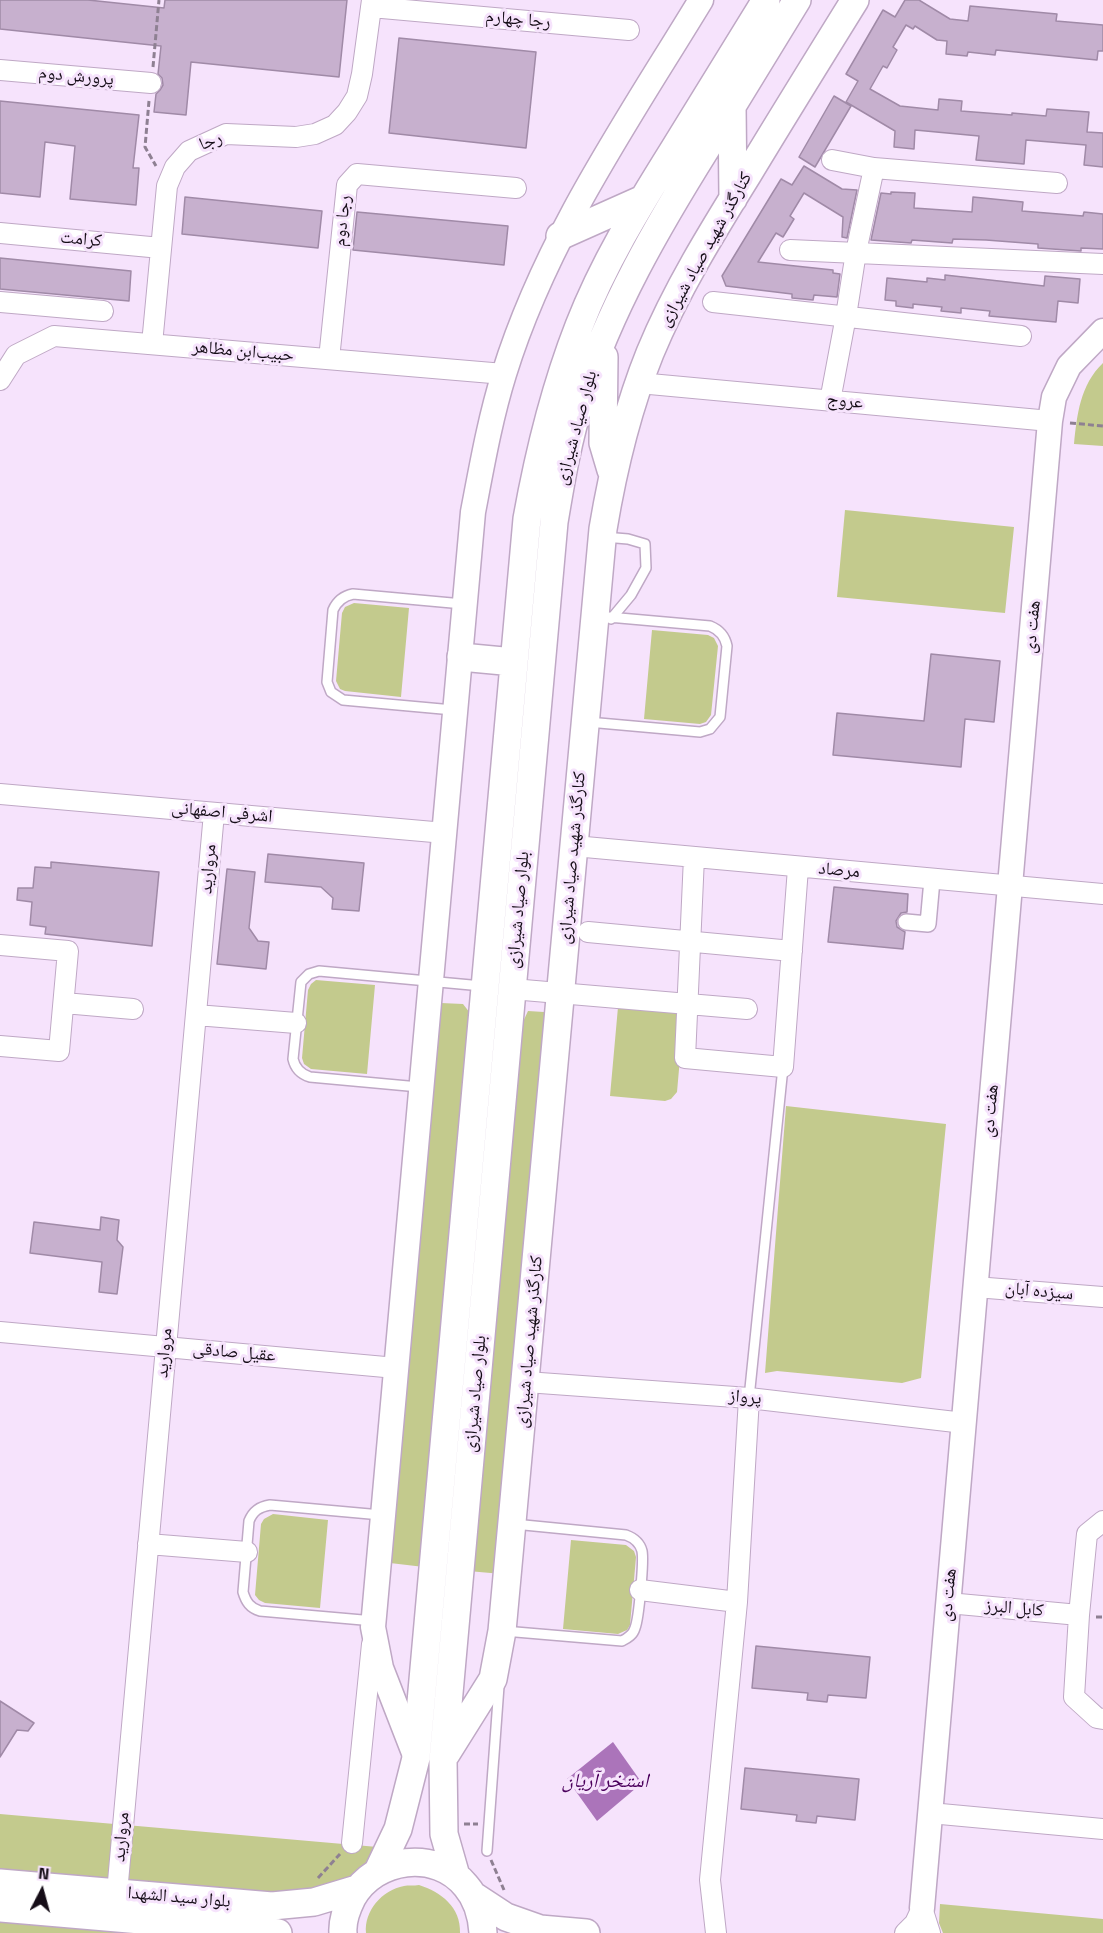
<!DOCTYPE html>
<meta charset="utf-8">
<style>
body{margin:0}
#map{position:relative;width:1103px;height:1933px;overflow:hidden;background:#f6e3fc;font-family:"Titillium Web",sans-serif}
canvas{display:block}
.north{position:absolute;left:12px;top:1861px;width:60px;height:60px;-webkit-text-stroke:4px #f6e3fc;paint-order:stroke;rotate:6deg;font-size:16px;font-weight:700;line-height:24px;text-align:center;color:#150d17}
.north::after{content:'';display:block;margin:auto;width:21px;height:27px;background:#150d17;clip-path:polygon(50% 0,100% 100%,50% 72%,0 100%)}
</style>
<div id="map">
<canvas width="1103" height="1933"></canvas>
<div class="north">N</div>
</div>
<script>
const g = document.querySelector('canvas').getContext('2d');
g.lineJoin = 'round';
function fill(path, color) { g.fillStyle = color; g.fill(path, 'evenodd'); }
function stroke(path, color, width, dash) { g.strokeStyle = color; g.lineWidth = width; g.lineCap = dash ? 'butt' : 'round'; g.setLineDash(dash || []); g.stroke(path); }
function write(font, color, halo, rows, align = 'center') {
  g.font = font + ' "Titillium Web","Noto Naskh Arabic",sans-serif'; g.lineWidth = 6; g.setLineDash([]); g.textBaseline = 'middle'; g.strokeStyle = halo; g.fillStyle = color; for (const [text, x, y, turn = 0] of rows) {
    g.save(); g.translate(x, y); g.rotate((+turn || 0) * Math.PI / 180); g.textAlign = isNaN(turn) ? turn : align; if (halo) g.strokeText(text, 0, 0); g.fillText(text, 0, 0); g.restore();
  }
}
const green = new Path2D(`
 M1103,363V446L1074,444C1077,415 1080,385 1103,363Z
 M845,510L1014,527L1005,613L837,597Z
 M354,603L409,608L401,697L345,691L340,689L336,681L342,613L345,607Z
 M652,630L708,635L714,638L718,646L711,715L706,722L700,724L644,719Z
 M316,980L375,985L367,1074L311,1069L304,1064L302,1058L308,990L311,984Z
 M441,1003L463,1004L470,1013L424,1567L390,1563Z
 M618,1007L673,1012L679,1015L683,1024L677,1092L671,1099L665,1101L610,1096Z
 M528,1011L544,1012L547,1015L502,1574L468,1571L522,1024Z
 M786,1106L946,1124L921,1378L902,1383L777,1371L765,1373Z
 M273,1514L328,1520L320,1608L265,1603L259,1600L255,1595L261,1524L264,1519Z
 M571,1540L626,1545L634,1551L636,1557L630,1625L627,1630L618,1634L563,1629Z
 M0,1814L389,1848L378,1871L314,1902L0,1883Z
 M419,1885C441,1892 461,1907 460,1933H366C364,1911 382,1890 404,1886C408,1885 414,1886 419,1885Z
 M940,1904L1103,1919V1933H943L939,1923Z
 M0,1908L278,1933H0Z`);
const water = new Path2D(`
 M613,1742L642,1783L597,1821L567,1779Z`);
const building = new Path2D(`
 M0,0H88L164,8L165,0H347L339,77L191,62L186,115L154,112L156,94L160,90L163,85L162,78L158,74L161,46L0,29Z
 M905,0H919L950,19L968,21L970,6L1057,14L1056,21L1103,25V51H1098L1097,60L996,50L995,55L968,52L967,56L946,54L947,41L937,40L915,26L913,29L906,25L893,47L897,50L887,68L883,66L870,89L900,106L938,110L939,99L962,101L961,111L1012,115V113L1046,116L1047,109L1089,112L1087,132L1103,133V167L1084,165L1086,145L1026,140L1024,164L976,160L979,136L915,130L914,149L894,147L895,131L846,102L858,81L846,74L883,10L895,17Z
 M399,38L536,52L526,148L389,133Z
 M834,96L851,106L815,167L799,157Z
 M0,101L139,115L133,168H139L136,205L70,199L75,146L45,142L40,197L0,193Z
 M804,166L842,189L857,190L847,238L842,237L843,217L804,193L790,216L794,219L783,237L776,233L758,262L833,270V273L840,274L837,297L814,295L813,300L792,298V294L726,286L722,276L781,179L792,185Z
 M891,192L915,193L914,208L972,212L973,197L1023,202L1022,211L1083,216L1084,212L1103,214V249L1081,248V251L1038,248V244L986,240L953,239L952,243L912,240L911,243L871,240L881,193L891,194Z
 M185,197L322,211L318,248L182,234Z
 M357,212L508,226L504,265L353,250Z
 M0,258L131,271L129,301L0,289Z
 M945,275L1044,286L1045,276L1080,279L1078,303L1058,301L1056,322L989,316L990,311L961,308V313L941,311L942,307L913,304V308L896,306V301L885,300L887,278L927,282V278L945,280Z
 M931,654L1000,661L994,722L965,719L961,767L833,755L837,713L924,721Z
 M268,854L364,863L359,911L332,909L333,898L321,887L265,882Z
 M51,862L159,872L152,946L45,934L46,927L30,925L32,902L17,900L18,888H33L35,867L51,868Z
 M227,869L255,872L249,928L258,941L269,942L266,969L217,964Z
 M834,887L908,894L907,912L901,913L896,921L897,927L905,932L903,949L828,942Z
 M101,1217L119,1220L117,1240L123,1247L117,1294L99,1292L102,1262L30,1253L34,1222L100,1230Z
 M756,1646L870,1657L866,1698L828,1695L827,1702L807,1700L808,1693L752,1688Z
 M0,1701L34,1723L28,1731L17,1730L0,1757Z
 M745,1768L859,1779L855,1820L817,1816L816,1823L796,1821L797,1815L741,1809Z`);
const path = new Path2D(`
 M153,67L159,0
 M149,101L145,147L156,166
 M1070,423L1103,426
 M1096,1617H1103
 M464,1824H478
 M491,1860L504,1890
 M318,1878L340,1854`);
const service = new Path2D(`
 M604,537L628,539L645,544L646,568L631,595L611,619
 M453,710L343,700L331,692L327,682L333,610C337,601 343,596 353,594L463,604
 M588,722L700,732L710,729L720,717L727,646C725,636 720,630 710,626L597,616
 M419,1087L310,1077C300,1074 295,1068 293,1059L301,982L309,974L319,971L482,986
 M749,1398L783,1067
 M374,1621L260,1611C250,1608 246,1602 243,1592L249,1521C253,1511 259,1507 270,1505L381,1515
 M504,1631L622,1641C628,1638 633,1635 635,1628C639,1618 644,1561 642,1551C640,1543 634,1538 626,1535L514,1524
 M487,1851L499,1686`);
const pedestrian = new Path2D(`
 M906,922L928,924L932,880`);
const minor = new Path2D(`
 M371,7L629,30
 M0,70L151,83
 M832,160L874,168
 M0,233L161,248
 M790,250L1103,264
 M0,302L103,311
 M713,302L1021,336
 M152,344L167,186L175,167L189,151L226,134L296,137L315,134L335,125L347,112L357,96L362,74L372,0
 M329,359L347,185L357,174L516,188
 M0,380L16,355L54,336L504,374
 M639,383L1050,421
 M830,401L846,316L856,252L874,168L1057,183
 M0,794L445,833
 M574,846L1103,894
 M694,857L685,1058L783,1067L798,868
 M588,932L792,951
 M0,945L68,951L59,1051L0,1046
 M512,989L747,1009
 M64,1003L133,1009
 M196,1015L296,1023
 M975,1287L1103,1297
 M0,1332L396,1368
 M526,1382L749,1398L964,1423
 M1103,1521L1087,1534L1079,1615L1074,1697L1097,1718L1103,1719
 M148,1544L247,1552
 M640,1590L737,1602
 M948,1603L1079,1615
 M930,1813L1103,1829
 M352,1843L372,1644
 M117,1893L214,813
 M922,1908L930,1933
 M716,1933L710,1880L737,1602L749,1398
 M905,1933L915,1923L922,1908`);
const tertiary = new Path2D(`
 M416,1758L381,1668L373,1627L473,512C482,465 490,419 504,374C546,238 628,120 701,0
 M922,1908L1050,421L1054,397L1069,366L1103,331`);
const secondary = new Path2D(`
 M732,105L733,199
 M560,236L643,199
 M604,357L603,443L611,470
 M461,657L514,662
 M446,1754L493,1679L502,1631L603,529C613,469 627,410 650,353C676,290 712,232 748,174C783,116 819,58 855,0
 M378,1871L398,1829L416,1758L527,519C539,452 554,390 579,326C603,264 638,207 673,151C704,100 735,50 766,0
 M456,1876L444,1834L443,1760L554,522C561,480 568,438 581,398C610,308 657,227 707,147C737,98 767,49 797,0
 M0,1883L272,1906L314,1902L357,1889
 M474,1896L506,1917L540,1929L586,1933
 M0,1908L269,1931L278,1933
 M343,1933C342,1921 347,1908 352,1898C375,1857 436,1849 466,1886C478,1900 482,1916 483,1933`);
const streetNames = [
 ["رجا چهارم",518,20,5],
 ["پرورش دوم",76,77,5],
 ["رجا",211,142,-21],
 ["رجا دوم",343,221,-84],
 ["کرامت",81,240,5],
 ["کنارگذر شهید صیاد شیرازی",706,250,-61],
 ["حبیب‌ابن مظاهر",243,352,5],
 ["عروج",845,402,5],
 ["بلوار صیاد شیرازی",577,428,-75],
 ["هفت دی",1033,627,-85],
 ["اشرفی اصفهانی",222,813,5],
 ["کنارگذر شهید صیاد شیرازی",573,858,-85],
 ["مروارید",209,869,-85],
 ["مرصاد",839,871,5],
 ["بلوار صیاد شیرازی",519,910,-85],
 ["هفت دی",991,1111,-85],
 ["سیزده آبان",1039,1292,5],
 ["کنارگذر شهید صیاد شیرازی",530,1342,-85],
 ["مروارید",165,1353,-85],
 ["عقیل صادقی",234,1353,5],
 ["بلوار صیاد شیرازی",476,1394,-85],
 ["پرواز",745,1398,5],
 ["هفت دی",949,1595,-85],
 ["کابل البرز",1014,1609,5],
 ["مروارید",122,1837,-85],
 ["بلوار سید الشهدا",179,1898,5]
];
const waterNames = [
 ["استخر آریان",605,1782]
];
fill(green, '#c3ca8d');
fill(water, '#ab74ba');
fill(building, '#c7b0ce');
stroke(building, '#a08aa7', 1.5);
stroke(service, '#bfa8c5', 12);
stroke(pedestrian, '#bfa8c5', 18);
stroke(minor, '#bfa8c5', 22);
stroke(tertiary, '#bfa8c5', 27);
stroke(secondary, '#bfa8c5', 30);
stroke(path, '#8e8092', 3, [6, 3]);
stroke(service, '#fff', 9);
stroke(pedestrian, '#fff', 15);
stroke(minor, '#fff', 20);
stroke(tertiary, '#fff', 24);
stroke(secondary, '#fff', 27);
write('18px', '#150d17', '#f6e3fc', streetNames);
write('italic 20px', '#4b005c', '#f6e3fc', waterNames);
</script>
